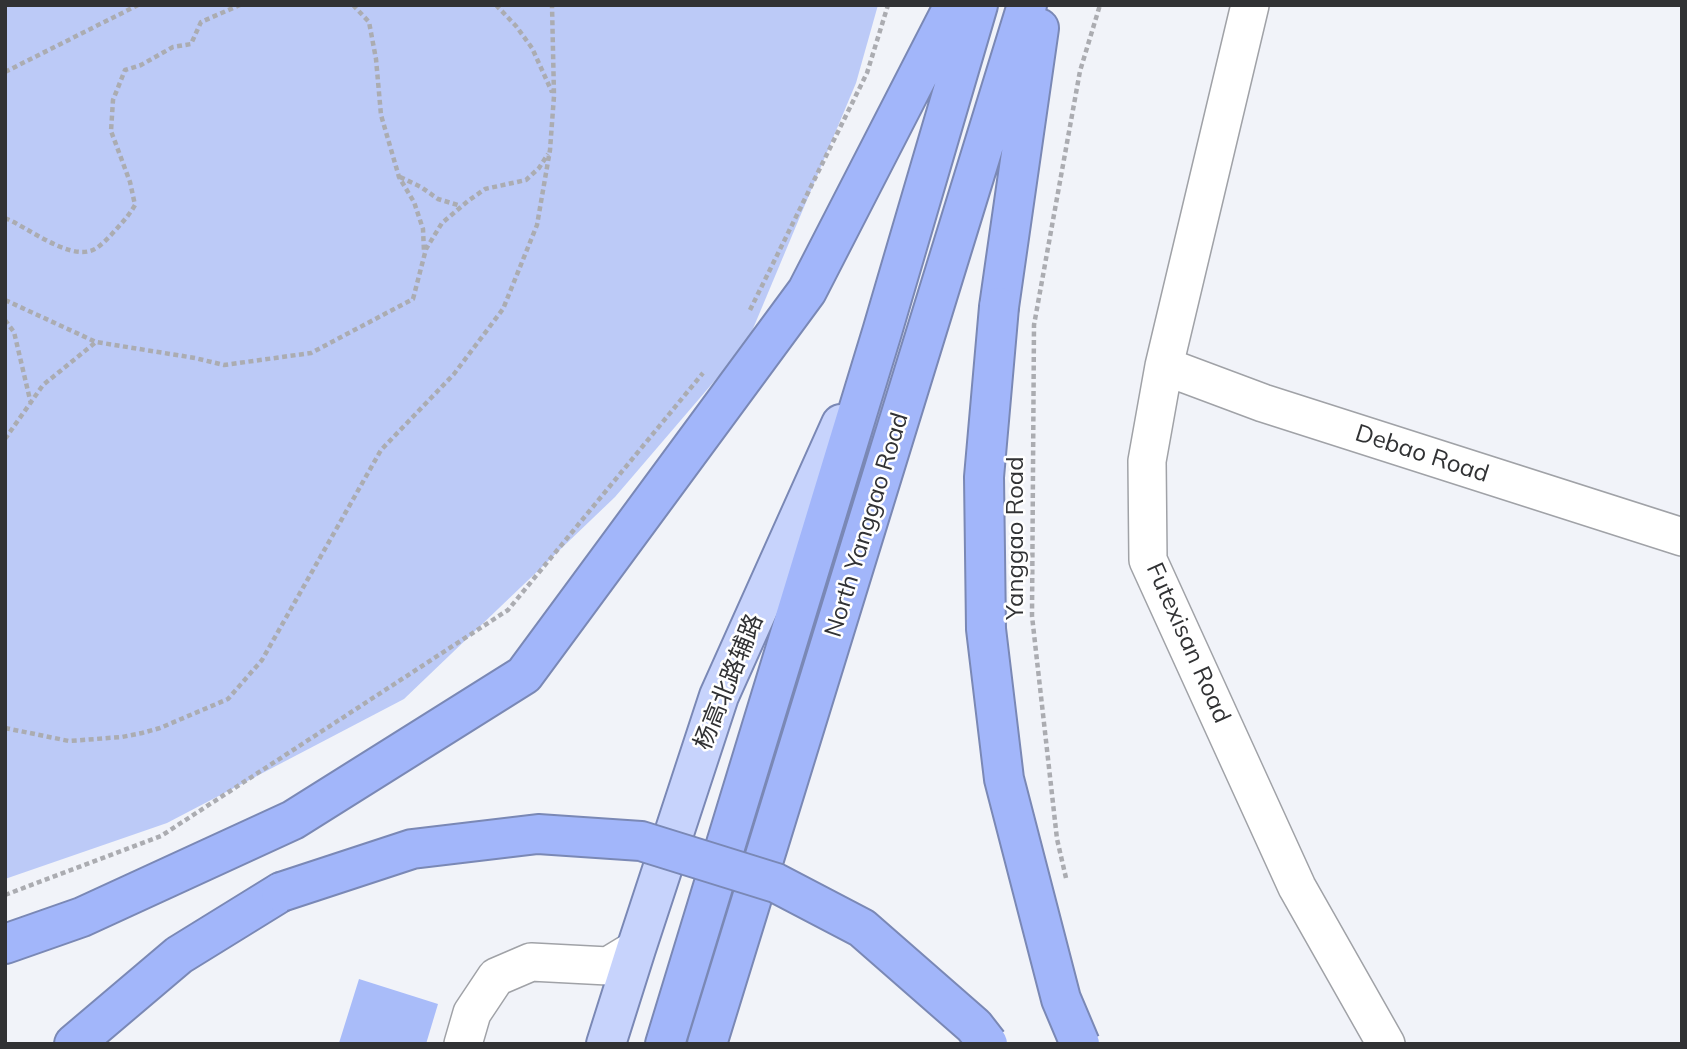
<!DOCTYPE html>
<meta charset="utf-8">
<style>
body{margin:0}
#map{position:relative;width:1687px;height:1049px;overflow:hidden;background:#f1f3f9;font-family:Mulish,sans-serif}
canvas{display:block}
.frame{position:absolute;inset:0;border:7px solid #313234;pointer-events:none}
</style>
<div id="map">
<canvas width="1687" height="1049"></canvas>
<div class="frame"></div>
</div>
<script>
const g = document.querySelector('canvas').getContext('2d');
g.lineJoin = 'round';
function fill(path, color) { g.fillStyle = color; g.fill(path, 'evenodd'); }
function stroke(path, color, width, dash) { g.strokeStyle = color; g.lineWidth = width; g.lineCap = dash ? 'butt' : 'round'; g.setLineDash(dash || []); g.stroke(path); }
function write(font, color, halo, rows, align = 'center') {
  g.font = font + ' Mulish,"Noto Sans SC",sans-serif'; g.lineWidth = 5; g.setLineDash([]); g.textBaseline = 'middle'; g.strokeStyle = halo; g.fillStyle = color; for (const [text, x, y, turn = 0] of rows) {
    g.save(); g.translate(x, y); g.rotate((+turn || 0) * Math.PI / 180); g.textAlign = isNaN(turn) ? turn : align; if (halo) g.strokeText(text, 0, 0); g.fillText(text, 0, 0); g.restore();
  }
}
const green = new Path2D(`
 M5,5H878L856,83L747,343L615,497L404,699L167,823L5,879Z`);
const building = new Path2D(`
 M359,979L438,1004L426,1044L339,1043Z`);
const path = new Path2D(`
 M353,5L369,22L376,59L381,115L399,177L414,202L423,229L424,252
 M496,5L516,26L532,48L552,92
 M5,72L138,5
 M400,177L421,187L438,199L461,206
 M5,218C27,227 66,258 90,251C98,249 105,241 111,235C120,225 128,217 135,205L130,182L111,131L113,100L125,70L141,65L173,47L191,44L201,22L240,5
 M5,300L96,342L195,358L224,365L311,353L413,299L426,249L442,223L468,201L485,189L526,180L539,168L548,154
 M750,310L867,73L888,5
 M5,320L14,332L31,404
 M5,439L43,385L96,342
 M5,728L69,741L122,737L142,733L160,728L228,699L262,660L381,450L454,374L503,309L537,225L550,150L554,96L552,5
 M1066,878L1057,839L1032,616L1034,325L1080,71L1100,5
 M5,895L161,836L508,610L703,373`);
const minor = new Path2D(`
 M1250,5L1164,366L1147,461L1148,560L1297,887L1386,1044
 M1164,366L1263,403L1682,537
 M463,1044L472,1013L496,977L531,962L608,966L636,949`);
const major = new Path2D(`
 M606,1044L636,949L719,696L841,424`);
const highway = new Path2D(`
 M999,307L1039,28
 M5,944L82,917L293,820L524,675L807,291L954,5
 M74,1044L179,955L281,892
 M665,1044L882,332L978,5
 M707,1044L1027,5`);
const highwayBridge = new Path2D(`
 M999,307L984,477L986,629L1004,779L1061,999L1080,1044
 M281,892L412,849L538,834L641,841L776,883L862,928L974,1026L988,1044`);
const streetNames = [
 ["Debao Road",1422,454,18],
 ["North Yanggao Road",867,525,-73],
 ["Yanggao Road",1016,538,-90],
 ["Futexisan Road",1188,643,66],
 ["杨高北路辅路",729,682,-68]
];
fill(green, '#bccaf7');
fill(building, '#a9bcf9');
stroke(minor, '#a0a2a7', 40);
stroke(major, '#7a88b5', 42);
stroke(highway, '#7a88b5', 42);
stroke(path, '#abacb1', 4.5, [5, 3.5]);
stroke(minor, '#fff', 37);
stroke(major, '#c7d3fc', 38);
stroke(highway, '#a2b6fa', 38);
stroke(highwayBridge, '#7a88b5', 42, []);
stroke(highwayBridge, '#a2b6fa', 38);
write('24px', '#313234', '#fff', streetNames);
</script>
